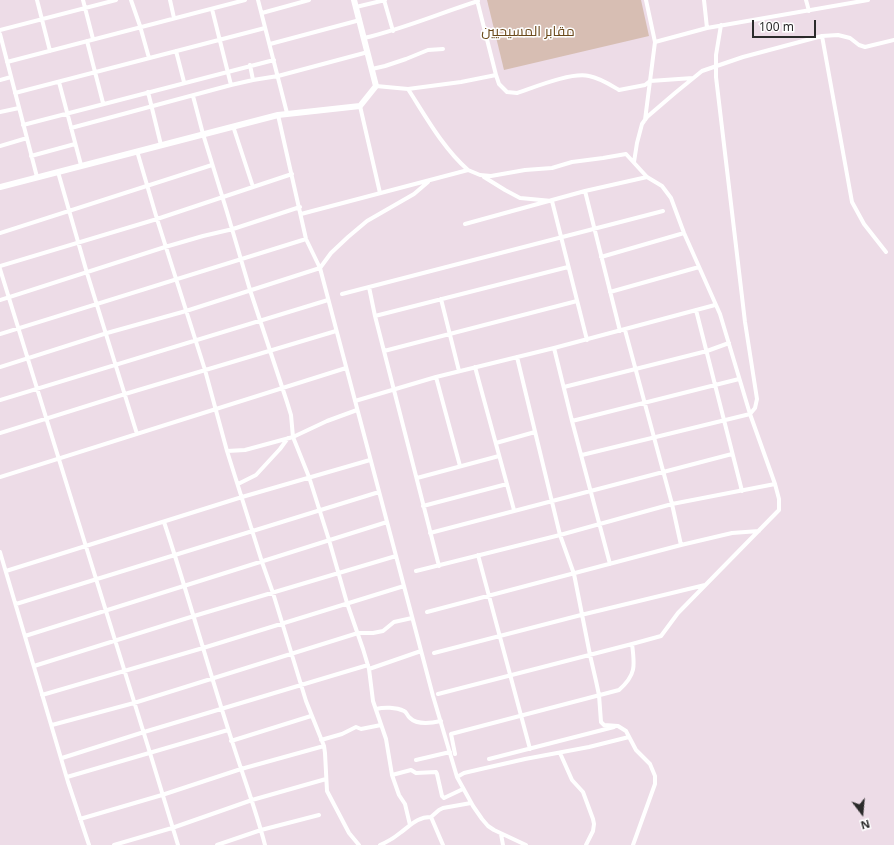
<!DOCTYPE html>
<meta charset="utf-8">
<style>
body{margin:0}
#map{position:relative;width:894px;height:845px;overflow:hidden;background:#eddce7;font-family:"Noto Sans",sans-serif}
canvas{display:block}
.north{position:absolute;left:842px;top:793px;width:40px;height:40px;-webkit-text-stroke:3px #fff;paint-order:stroke;rotate:164deg;font-size:11px;font-weight:700;line-height:16px;text-align:center;color:#2b2b2b}
.north::after{content:'';display:block;margin:auto;width:14px;height:18px;background:#2b2b2b;clip-path:polygon(50% 0,100% 100%,50% 72%,0 100%)}
.scale{position:absolute;left:752px;top:20px;width:64px;height:18px;box-sizing:border-box;border:2px solid #2b2b2b;border-top:0;padding-left:5px;font-size:12px;line-height:14px;white-space:nowrap;color:#2b2b2b;-webkit-text-stroke:3px #fff;paint-order:stroke}
</style>
<div id="map">
<canvas width="894" height="845"></canvas>
<div class="north">N</div>
<div class="scale">100 m</div>
</div>
<script>
const g = document.querySelector('canvas').getContext('2d');
g.lineJoin = 'round';
function fill(path, color) { g.fillStyle = color; g.fill(path, 'evenodd'); }
function stroke(path, color, width, dash) { g.strokeStyle = color; g.lineWidth = width; g.lineCap = dash ? 'butt' : 'round'; g.setLineDash(dash || []); g.stroke(path); }
function write(font, color, halo, rows, align = 'center') {
  g.font = font + ' "Noto Sans",Cairo,sans-serif'; g.lineWidth = 3; g.setLineDash([]); g.textBaseline = 'middle'; g.strokeStyle = halo; g.fillStyle = color; for (const [text, x, y, turn = 0] of rows) {
    g.save(); g.translate(x, y); g.rotate((+turn || 0) * Math.PI / 180); g.textAlign = isNaN(turn) ? turn : align; if (halo) g.strokeText(text, 0, 0); g.fillText(text, 0, 0); g.restore();
  }
}
const cemetery = new Path2D(`
 M487,0H641L649,36L504,70Z`);
const street = new Path2D(`
 M37,0L50,51
 M83,0L93,39
 M131,0L140,26L149,58
 M170,0L174,18
 M258,0L287,113
 M384,0L393,31
 M477,0L496,75
 M704,0L707,28
 M806,0L809,11
 M356,7L385,0
 M212,9L231,85
 M262,13L309,0
 M0,30L116,0
 M0,34L37,177
 M822,36L852,202L864,224L886,252
 M364,38C403,29 440,13 478,1
 M87,41L103,103
 M655,42L707,28L868,0
 M270,44L360,20
 M176,51L184,82
 M7,62L245,0
 M250,65L253,80
 M372,69L385,66L406,59L428,50L443,49
 M0,80L11,77
 M59,82L81,165
 M376,86L408,89L461,82L496,75L499,84L507,92L517,93C535,87 571,72 589,76C600,78 609,84 619,90L645,85L650,81L693,78
 M408,89C426,117 443,148 468,170
 M148,92L161,145
 M15,93L265,28
 M193,96L203,134L227,212L250,290L287,402L291,415L293,437L309,477L329,540L347,603L363,649L369,669L373,701L386,739L392,775L399,795L405,804L410,825
 M360,106L380,193
 M0,112L19,108
 M278,115L306,239L320,268L433,696L457,777L473,806L482,819L488,826L494,830L526,845
 M645,120L655,42L646,0
 M23,125L274,60
 M233,126L253,187
 M71,128L231,85L253,80L278,76L368,52
 M0,146L27,138
 M137,151L157,219L205,370L227,451L262,562L273,593L306,701L324,746L325,753L327,791L349,833L359,845
 M31,156L75,144
 M634,162L637,143L642,124L647,117L675,93L702,71L743,57L822,36L838,35L850,38L859,45L865,47L894,40
 M58,172L87,273L137,434
 M484,177L505,190L520,198L552,201L587,340
 M585,191L620,331
 M301,214L468,170L480,175L491,176L525,170L552,168L572,162L603,158L626,154L647,177L662,186L671,198L684,233L720,314L750,414L775,484L779,499V510L678,613L661,636L632,644L438,694
 M465,224L585,191L647,177
 M0,233L212,165
 M601,257L684,233
 M0,266L157,219L292,174
 M0,269L150,753L178,845
 M369,287L375,316L439,566
 M610,292L699,267
 M342,294L663,211
 M441,299L459,371
 M0,300L165,247L203,236L233,229L300,207
 M696,310L742,491
 M375,316L568,267
 M625,330L672,504L681,545
 M0,334L306,239
 M554,348L572,421L610,564
 M384,351L577,301
 M517,357L560,535L574,574L590,655L596,681L599,695L601,722L604,725L618,726L626,731L636,750L650,764L655,776V784L633,845
 M0,367L107,333L186,311L320,268L331,253L348,237L367,221L414,194L428,182
 M475,367L514,510
 M436,377L460,466
 M564,387L707,351L729,343
 M0,400L328,300
 M355,401L436,377L554,348L715,305
 M572,421L739,379
 M0,433L125,394L336,331
 M496,443L535,432
 M227,451L245,450L293,437L327,421L357,410
 M582,455L750,414L755,408L757,399L745,322L716,77V55L721,25
 M0,477L346,368
 M417,478L499,456
 M238,484L256,475L280,449L288,438
 M423,506L507,484
 M164,522C188,594 208,668 232,741C243,776 256,810 265,845
 M430,533L732,454
 M0,552L68,782L89,845
 M478,555L530,749
 M6,571L242,497L370,460
 M416,571L560,535L672,504L775,484
 M16,604L379,492
 M427,612L681,545L732,533L759,531
 M25,636L387,522
 M434,653L581,615L705,585
 M34,666L194,616L396,556
 M369,669L421,651
 M42,695L203,648L404,586
 M376,709C384,707 396,707 404,711C407,712 407,716 410,718C417,725 432,723 441,721
 M52,725L134,703L358,633H373L383,631L394,622L412,618
 M321,740L342,734L356,727L361,729L381,725
 M231,741L311,716
 M560,753L572,780L583,792L593,819L594,824L593,831L586,845
 M455,754L451,734L619,690C636,675 635,666 632,644
 M62,758L144,732L368,665
 M489,759L614,727
 M416,760L450,752
 M392,775L411,770L416,773L436,772L437,774L442,796L444,798L463,789
 M67,777L228,730
 M457,777L464,773L481,769L525,759L589,747L629,737
 M431,817L439,810L443,808L471,803
 M80,819L162,795L241,769L324,746
 M501,834L503,845
 M114,845L172,828L252,800L326,779
 M217,845L261,830L319,815
 M380,845C387,842 394,838 400,833C411,825 417,817 431,817L443,845`);
const secondary = new Path2D(`
 M0,187L278,115L360,106L376,86L354,0`);
const parkNames = [
 ["مقابر المسيحيين",528,32]
];
fill(cemetery, '#d7beb3');
stroke(street, '#fff', 4);
stroke(secondary, '#fff', 6);
write('14px', '#6a4819', '#fff', parkNames);
</script>
